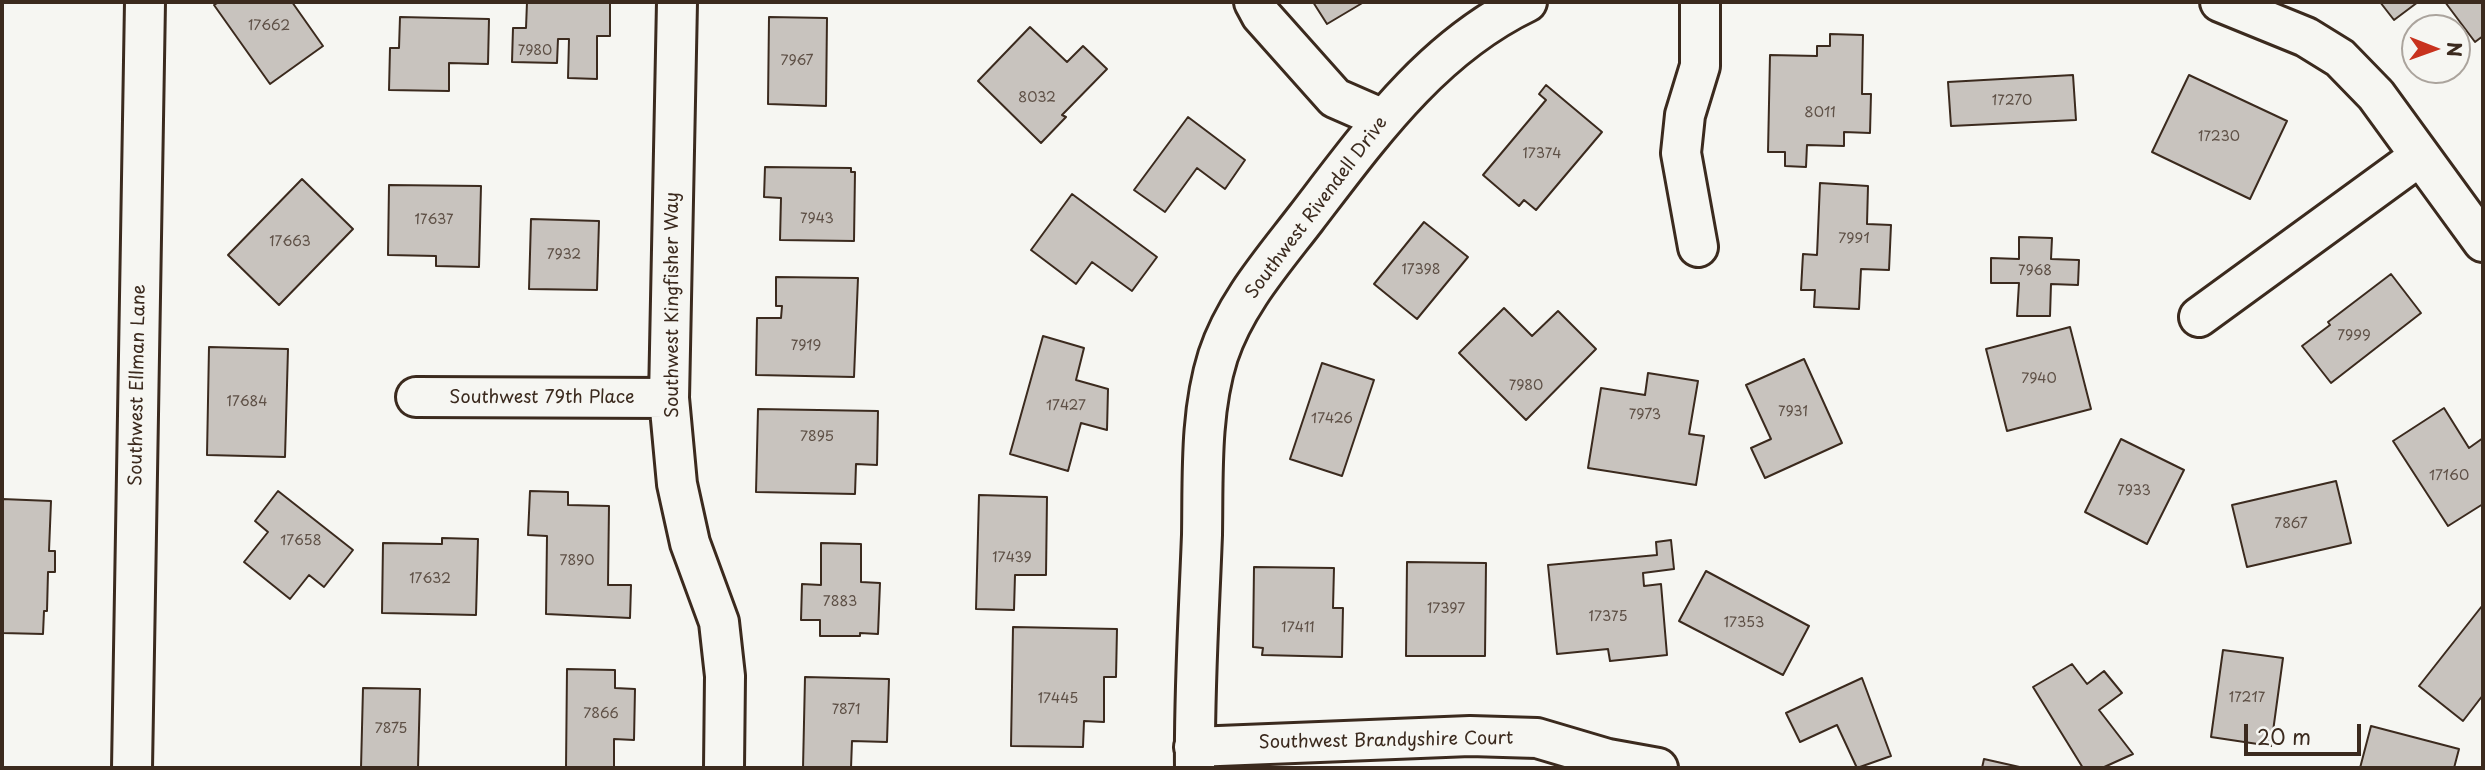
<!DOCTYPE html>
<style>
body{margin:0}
#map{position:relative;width:2485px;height:770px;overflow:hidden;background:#f6f6f2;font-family:"Playpen Sans",sans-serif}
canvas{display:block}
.frame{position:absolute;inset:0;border:4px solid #3b2a1e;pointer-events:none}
.north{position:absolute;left:2401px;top:14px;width:70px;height:70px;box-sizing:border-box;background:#f6f6f2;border:2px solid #aba49d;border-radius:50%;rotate:91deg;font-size:19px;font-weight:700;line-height:28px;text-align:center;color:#3b2a1e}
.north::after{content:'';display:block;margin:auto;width:24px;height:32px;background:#c8321e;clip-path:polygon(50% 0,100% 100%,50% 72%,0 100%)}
.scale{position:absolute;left:2244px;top:724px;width:117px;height:32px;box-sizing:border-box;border:4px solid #3b2a1e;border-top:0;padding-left:9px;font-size:21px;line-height:24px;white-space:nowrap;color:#3b2a1e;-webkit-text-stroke:5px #f6f6f2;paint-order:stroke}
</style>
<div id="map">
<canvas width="2485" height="770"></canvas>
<div class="frame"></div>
<div class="north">N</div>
<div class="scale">20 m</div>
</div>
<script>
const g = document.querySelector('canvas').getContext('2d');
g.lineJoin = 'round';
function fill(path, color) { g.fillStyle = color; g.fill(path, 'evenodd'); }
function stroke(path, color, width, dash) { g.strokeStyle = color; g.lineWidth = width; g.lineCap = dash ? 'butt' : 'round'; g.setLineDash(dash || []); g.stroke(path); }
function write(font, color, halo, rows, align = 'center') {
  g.font = font + ' "Playpen Sans",sans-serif'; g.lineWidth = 5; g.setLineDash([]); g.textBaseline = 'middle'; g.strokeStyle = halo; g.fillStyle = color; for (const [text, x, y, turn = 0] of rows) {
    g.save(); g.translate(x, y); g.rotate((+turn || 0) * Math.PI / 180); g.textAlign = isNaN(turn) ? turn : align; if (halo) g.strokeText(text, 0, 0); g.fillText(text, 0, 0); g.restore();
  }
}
const building = new Path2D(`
 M219,2H292L323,46L270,84L214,5Z
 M527,2H610V36H597V79L568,78L569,39H558L557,63L512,62L513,28H526Z
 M1313,2H1364L1327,24Z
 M2380,2H2418L2394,20Z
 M2445,2H2483V36L2475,42Z
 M400,17L489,19L488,64L449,63V91L389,90L390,48H399Z
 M769,17L827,18L826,106L768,104Z
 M1030,27L1067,62L1083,46L1107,69L1062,115L1066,117L1041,143L978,81Z
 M1830,34L1863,35L1862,94H1871L1870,133L1844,132V146L1807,145L1806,167L1785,166V152H1768L1770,55L1817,56V46H1830Z
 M2073,75L2076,120L1951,126L1948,82Z
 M2189,75L2287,121L2250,199L2152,152Z
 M1546,85L1602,132L1536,210L1524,200L1519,206L1483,175L1546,100L1539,94Z
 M1188,117L1245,160L1225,189L1197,168L1165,212L1134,190Z
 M765,167L851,168V172H855L854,241L780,240L781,198L764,197Z
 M302,179L353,229L279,305L228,255Z
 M1820,183L1868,186L1867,224L1891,225L1889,270L1861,269L1859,309L1814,307L1815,290H1801L1803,254L1817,255Z
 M389,185L481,186L479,267L436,266V256L388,255Z
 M1072,194L1157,257L1132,291L1092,262L1076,284L1031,250Z
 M531,219L599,221L597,290L529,289Z
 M1424,222L1468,257L1417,319L1374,284Z
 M2019,237L2052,238L2051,259L2079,260L2078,285L2051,284L2050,316H2017L2019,283H1991V258L2019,259Z
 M2391,274L2421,313L2331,383L2302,346L2330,325L2328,322Z
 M776,277L858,278L854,377L756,375L757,318H781L782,306H776Z
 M1504,308L1532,336L1558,311L1596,349L1526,420L1459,353Z
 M2070,327L2091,409L2007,431L1986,349Z
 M1043,336L1084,348L1076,380L1108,389L1107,430L1081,423L1068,471L1010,454Z
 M209,347L288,349L285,457L207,455Z
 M1804,359L1842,443L1765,478L1751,448L1771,439L1746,385Z
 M1322,363L1374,380L1342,476L1290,459Z
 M1648,373L1698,381L1689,434L1704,436L1696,485L1588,468L1601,388L1645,395Z
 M2444,408L2469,448L2483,438V504L2448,526L2393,441Z
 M758,409L878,411L877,465L856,464L855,494L756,492Z
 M2121,439L2184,470L2147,544L2085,512Z
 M2336,481L2351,543L2247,567L2232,505Z
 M278,491L353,550L324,587L309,575L290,599L244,562L268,532L255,521Z
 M530,491L568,492V505L609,506L608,585H631L630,618L546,614L547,536L528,535Z
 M979,495L1047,497L1046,575H1015L1014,610L976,609Z
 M2,499L51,501L49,551H55V572H48L47,611H44L43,634L2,633Z
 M442,538L478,539L476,615L382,613L383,543L442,544Z
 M1671,540L1674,569L1643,573L1644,586L1661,584L1667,655L1610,661L1608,649L1557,654L1548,565L1657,555L1656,542Z
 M821,543L861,544V582L880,583L878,634L860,633V636H820V620H801L802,584L821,585Z
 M1407,562L1486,563L1485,656H1406Z
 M1254,567L1334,568L1333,608H1343L1342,657L1262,655L1263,648L1253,647Z
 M1706,571L1809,626L1783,675L1679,621Z
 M2482,606L2483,695L2463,721L2419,686Z
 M1013,627L1117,629L1116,677H1104V722L1084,721L1083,747L1011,746Z
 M2223,650L2283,658L2271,746L2211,737Z
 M2072,664L2087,684L2104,671L2122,693L2099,710L2133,754L2102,768H2083L2033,687Z
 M567,669L615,670V688L635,689L634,740L614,739V768H566Z
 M805,677L889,679L887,742L852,741L851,768H803Z
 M1862,678L1891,756L1857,768L1837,725L1800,742L1786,713Z
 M363,688L420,689L418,768H361Z
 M2371,726L2459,749L2454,768H2360Z
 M1984,759L2024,768H1982Z`);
const minor = new Path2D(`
 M677,2L669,398L677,484L690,543L719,622L725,676L724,768
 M1254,2L1261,15L1335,98L1383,119
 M2220,2L2306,37L2340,58L2376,95L2483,242
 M1698,247L1681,153L1685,115L1700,66V2
 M2199,317L2420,156
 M416,397L669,398
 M1194,747L1470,736L1537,738L1608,759L1658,768
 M132,768L145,2
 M1195,768C1194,691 1199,613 1202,535C1203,476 1200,413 1218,356C1235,304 1273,261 1306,218C1369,136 1431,48 1527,2`);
const numberNames = [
 ["17662",269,26],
 ["7980",535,51],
 ["7967",797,61],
 ["8032",1037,98],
 ["17270",2012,101],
 ["8011",1820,113],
 ["17230",2219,137],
 ["17374",1542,154],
 ["7943",817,219],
 ["17637",434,220],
 ["7991",1854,239],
 ["17663",290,242],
 ["7932",564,255],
 ["17398",1421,270],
 ["7968",2035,271],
 ["7999",2354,336],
 ["7919",806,346],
 ["7940",2039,379],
 ["7980",1526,386],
 ["17684",247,402],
 ["17427",1066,406],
 ["7931",1793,412],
 ["7973",1645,415],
 ["17426",1332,419],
 ["7895",817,437],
 ["17160",2449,476],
 ["7933",2134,491],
 ["7867",2291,524],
 ["17658",301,541],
 ["17439",1012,558],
 ["7890",577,561],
 ["17632",430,579],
 ["7883",840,602],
 ["17397",1446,609],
 ["17375",1608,617],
 ["17353",1744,623],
 ["17411",1298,628],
 ["17217",2247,698],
 ["17445",1058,699],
 ["7871",846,710],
 ["7866",601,714],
 ["7875",391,729]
];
const streetNames = [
 ["Southwest Rivendell Drive",1317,208,-53],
 ["Southwest Kingfisher Way",673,305,-90],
 ["Southwest Ellman Lane",138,385,-89],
 ["Southwest 79th Place",542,398],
 ["Southwest Brandyshire Court",1386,741,-1]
];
fill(building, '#c8c3be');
stroke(building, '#3b2a1e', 2);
stroke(minor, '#3b2a1e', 44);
stroke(minor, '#f6f6f2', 38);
write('14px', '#5e5046', null, numberNames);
write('18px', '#3b2a1e', '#f6f6f2', streetNames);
</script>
